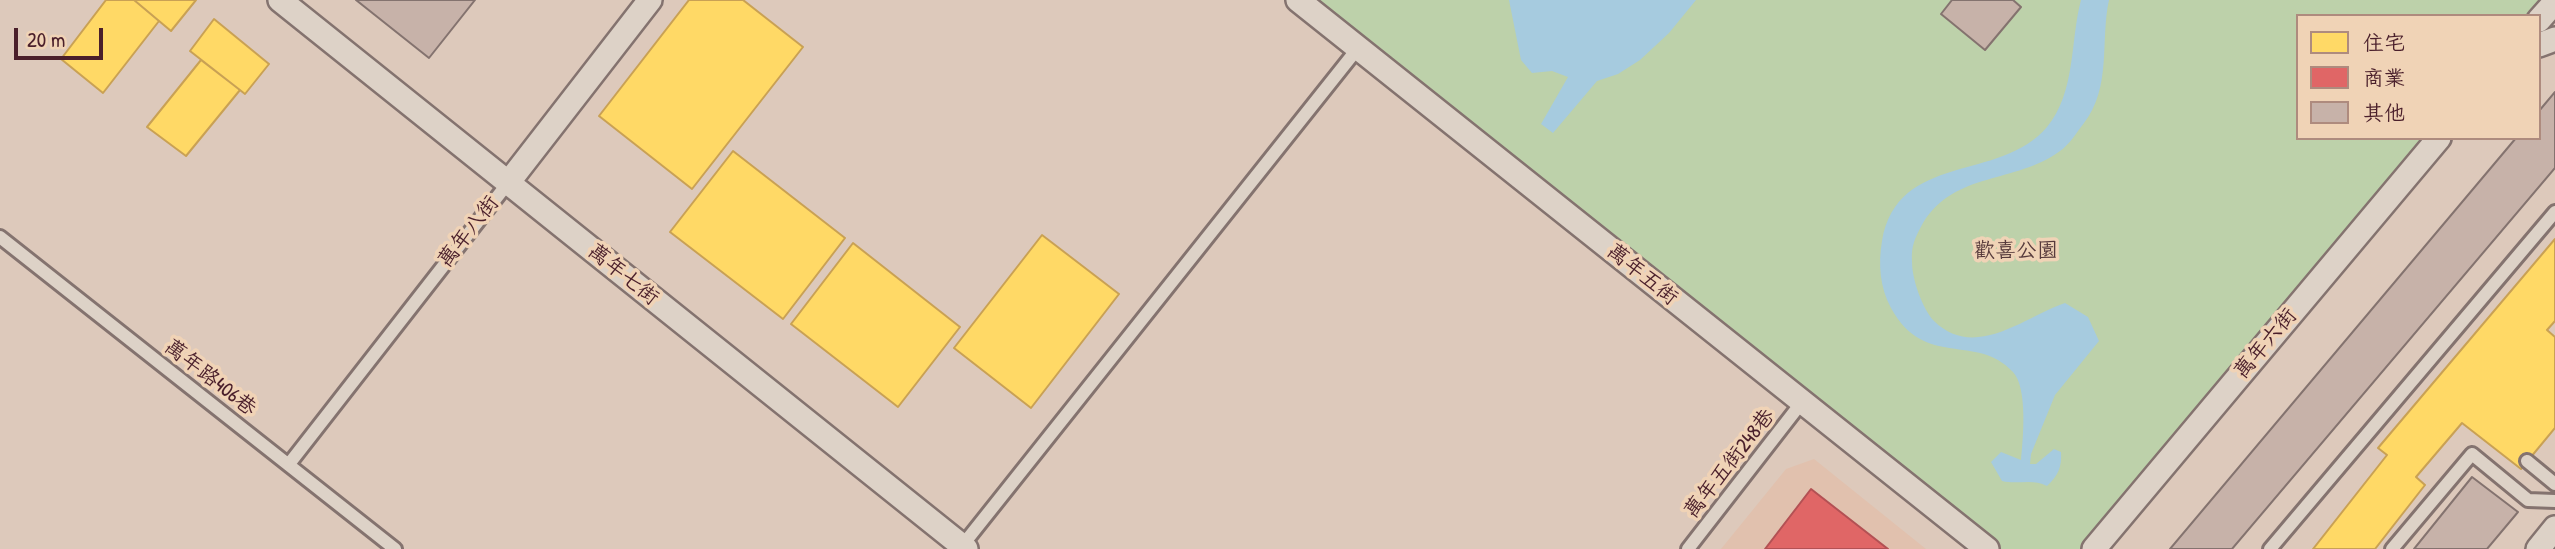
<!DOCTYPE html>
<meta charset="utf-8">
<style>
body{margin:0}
#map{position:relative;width:2555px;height:549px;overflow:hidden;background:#ddc9bb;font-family:"Patrick Hand","LXGW WenKai TC",sans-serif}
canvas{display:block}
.legend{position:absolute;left:2296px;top:14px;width:245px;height:126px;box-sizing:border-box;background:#f0d3b6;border:2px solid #ae8b7e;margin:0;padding:9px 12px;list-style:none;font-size:21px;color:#4a1f2b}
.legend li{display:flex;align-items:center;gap:14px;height:35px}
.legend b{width:35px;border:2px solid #ae8b7e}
.scale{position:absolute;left:14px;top:28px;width:89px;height:32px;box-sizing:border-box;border:4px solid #4a1f2b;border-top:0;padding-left:9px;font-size:21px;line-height:24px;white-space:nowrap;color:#4a1f2b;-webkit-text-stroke:5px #f0d3b6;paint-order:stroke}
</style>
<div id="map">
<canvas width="2555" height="549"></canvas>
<ul class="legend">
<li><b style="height:19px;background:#ffd966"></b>住宅</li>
<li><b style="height:19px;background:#e06666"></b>商業</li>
<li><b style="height:19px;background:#c7b2a9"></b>其他</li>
</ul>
<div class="scale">20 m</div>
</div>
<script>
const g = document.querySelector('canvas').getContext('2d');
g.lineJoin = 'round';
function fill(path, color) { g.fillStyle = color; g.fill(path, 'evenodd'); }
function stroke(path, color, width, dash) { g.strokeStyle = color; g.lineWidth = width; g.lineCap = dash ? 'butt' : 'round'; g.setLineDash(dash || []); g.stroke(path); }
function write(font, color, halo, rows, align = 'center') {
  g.font = font + ' "Patrick Hand","LXGW WenKai TC",sans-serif'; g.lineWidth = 7; g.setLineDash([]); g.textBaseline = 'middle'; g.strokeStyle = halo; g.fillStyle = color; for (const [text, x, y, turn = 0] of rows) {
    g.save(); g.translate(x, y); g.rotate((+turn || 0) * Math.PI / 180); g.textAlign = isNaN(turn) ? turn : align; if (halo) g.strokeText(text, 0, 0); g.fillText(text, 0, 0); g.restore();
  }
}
const built = new Path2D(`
 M1814,459L1926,549H1721L1786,469Z`);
const green = new Path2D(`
 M1298,0H2555L2539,16H2298V138H2439L2094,549H1987Z`);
const water = new Path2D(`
 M1509,0H1696L1669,33L1640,60L1618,74L1597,81L1553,133L1541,124L1568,77L1552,71L1532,73L1521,60Z
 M2081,0H2109C2100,41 2112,87 2084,123C2077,132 2069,145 2060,151C2015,184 1955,171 1923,223C1915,238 1911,245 1912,262C1912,279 1922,308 1934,321C1975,361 2024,317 2065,303L2088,317L2099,341L2055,395L2031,454L2030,464H2036L2054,449L2061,452C2062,467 2058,476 2047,486C2032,478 2018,485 2002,481L1991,462L2001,452L2021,460C2023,440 2028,388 2013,372C1976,332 1925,370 1891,308C1880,288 1878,264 1882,241C1898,151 2000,183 2047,127C2076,92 2070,41 2081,0Z`);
const homes = new Path2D(`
 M106,0H134L159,21L103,93L61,59Z
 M134,0H196L171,31Z
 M689,0H743L803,47L692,189L599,116Z
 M214,19L269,64L245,94L190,51Z
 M201,60L240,90L186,156L147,127Z
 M733,151L845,238L783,319L670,232Z
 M1042,235L1119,294L1031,408L954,348Z
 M2555,239V321L2547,330L2555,337V428L2521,469L2462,423L2416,477L2425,485L2375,549H2313L2387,455L2378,448Z
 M853,243L960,327L898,407L791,324Z`);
const shops = new Path2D(`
 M1811,489L1888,549H1765Z`);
const building = new Path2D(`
 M356,0H475L429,58Z
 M1952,0H2013L2021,7L1985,50L1941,14Z
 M2555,92V168L2232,549H2170L2516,138H2539V111Z
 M2472,477L2518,512L2487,549H2414Z`);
const service = new Path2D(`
 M0,237L395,549
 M2527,461L2555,484
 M289,464L508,183
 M962,546L1358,48
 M1688,549L1802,402
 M2270,549L2555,212
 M2392,549L2472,454L2528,500L2555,501`);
const minor = new Path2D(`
 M280,0L966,549
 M1298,0L1987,549
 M2539,20L2555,2
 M2539,45L2555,39
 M508,183L650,0
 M2094,549L2439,138
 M2538,549L2555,528`);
const streetNames = [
 ["萬年八街",469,232,-52],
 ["萬年七街",623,275,39],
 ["萬年五街",1642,275,39],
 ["萬年六街",2266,344,-50],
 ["萬年路406巷",210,378,38],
 ["萬年五街248巷",1730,464,-52]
];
const parkNames = [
 ["歡喜公園",2016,251]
];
fill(built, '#e1c1ae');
fill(green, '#bdd1aa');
fill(water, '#a6cbdf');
fill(homes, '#ffd966');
stroke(homes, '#c9a154', 2);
fill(shops, '#e06666');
stroke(shops, '#b35154', 2);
fill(building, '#c7b2a9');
stroke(building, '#84736f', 2);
stroke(service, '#84736f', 18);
stroke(minor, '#84736f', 28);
stroke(service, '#ddd2c7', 12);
stroke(minor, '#ddd2c7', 23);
write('21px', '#4a1f2b', '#f0d3b6', streetNames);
write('21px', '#573b3c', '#f0d3b6', parkNames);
</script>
